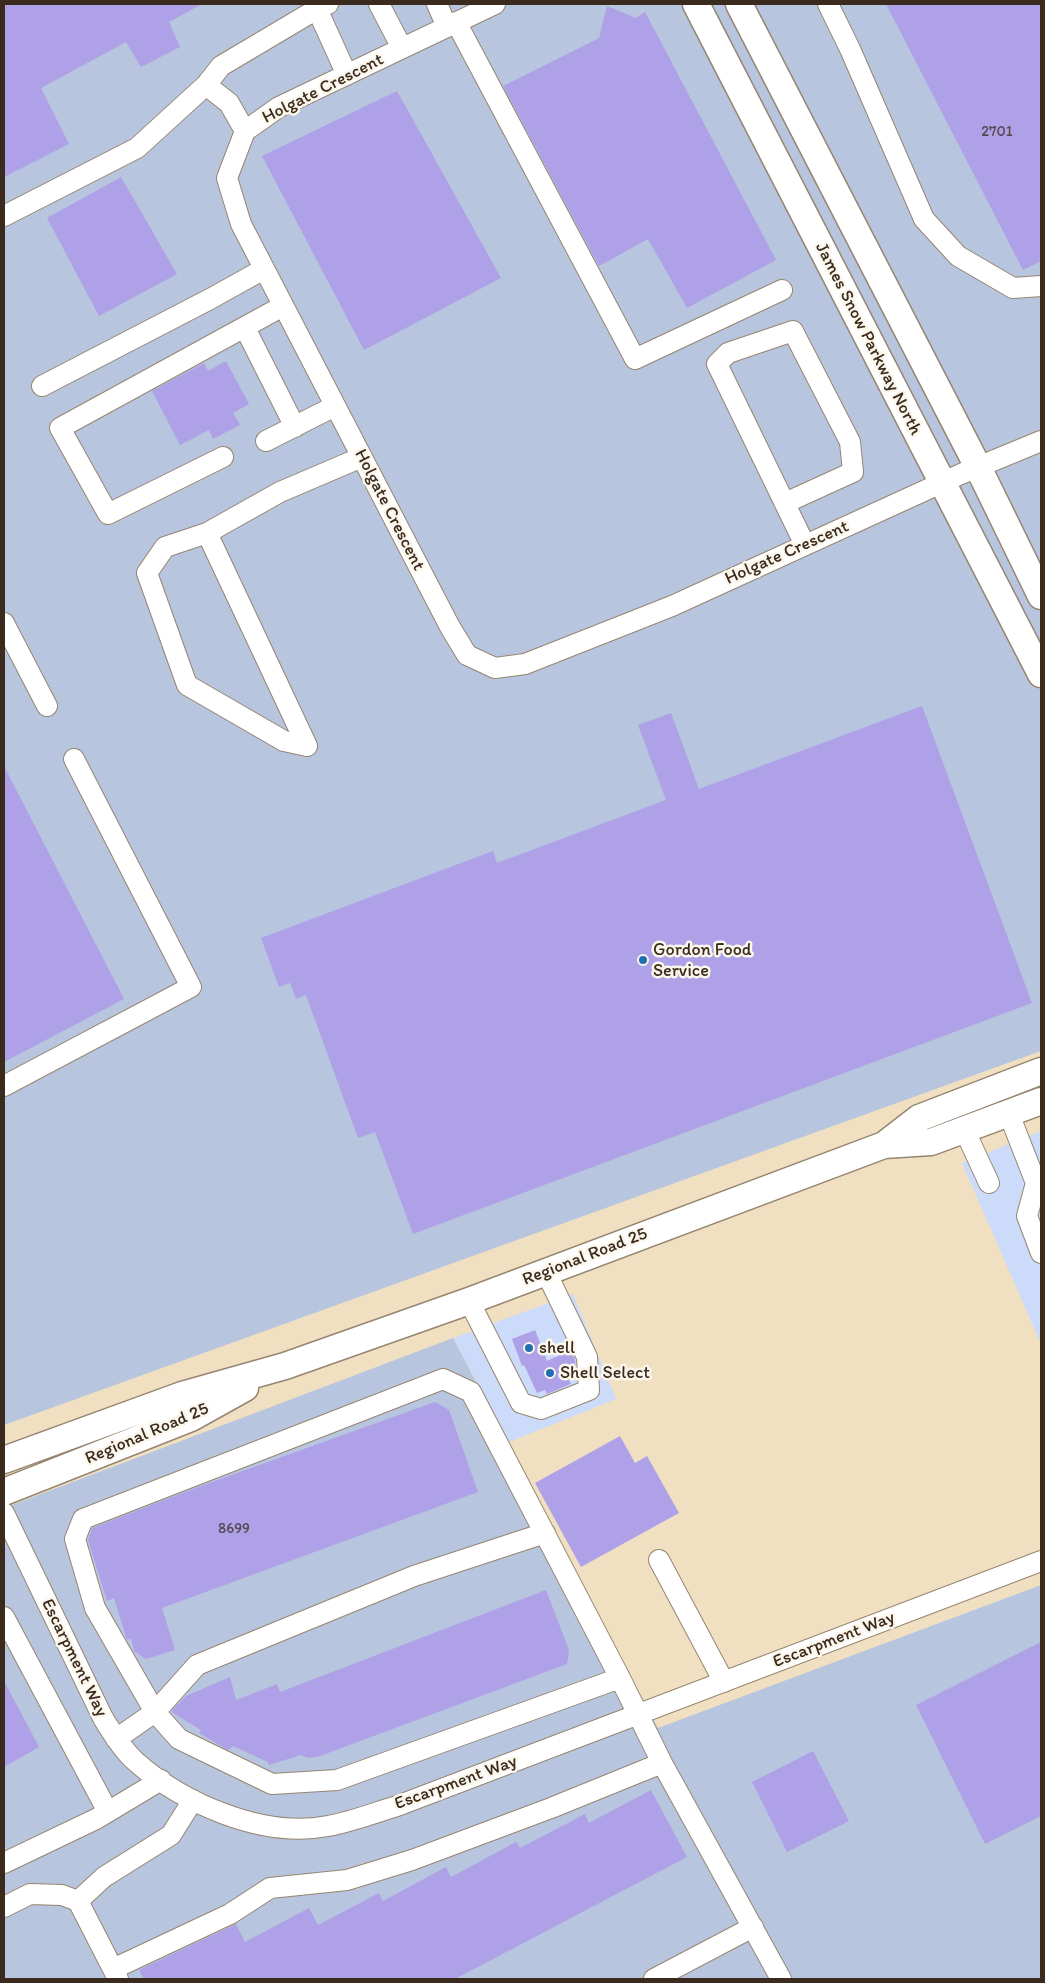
<!DOCTYPE html>
<style>
body{margin:0}
#map{position:relative;width:1045px;height:1983px;overflow:hidden;background:#f0e0c1;font-family:Itim,sans-serif}
canvas{display:block}
.frame{position:absolute;inset:0;border:5px solid #3b2a1e;pointer-events:none}
</style>
<div id="map">
<canvas width="1045" height="1983"></canvas>
<div class="frame"></div>
</div>
<script>
const g = document.querySelector('canvas').getContext('2d');
g.lineJoin = 'round';
function fill(path, color) { g.fillStyle = color; g.fill(path, 'evenodd'); }
function stroke(path, color, width, dash) { g.strokeStyle = color; g.lineWidth = width; g.lineCap = dash ? 'butt' : 'round'; g.setLineDash(dash || []); g.stroke(path); }
function write(font, color, halo, rows, align = 'center') {
  g.font = font + ' Itim,sans-serif'; g.lineWidth = 5; g.setLineDash([]); g.textBaseline = 'middle'; g.strokeStyle = halo; g.fillStyle = color; for (const [text, x, y, turn = 0] of rows) {
    g.save(); g.translate(x, y); g.rotate((+turn || 0) * Math.PI / 180); g.textAlign = isNaN(turn) ? turn : align; if (halo) g.strokeText(text, 0, 0); g.fillText(text, 0, 0); g.restore();
  }
}
const built = new Path2D(`
 M1041,1131V1344L962,1163Z
 M573,1294L616,1399L509,1442L453,1338Z`);
const industrial = new Path2D(`
 M4,4H1041V1051L4,1425Z
 M453,1338L658,1728L1041,1585V1979H4V1508Z`);
const building = new Path2D(`
 M4,4H202L169,22L180,47L141,67L126,42L41,88L69,144L4,177Z
 M886,4H1041V261L1023,270Z
 M607,6L636,18L645,12L776,260L687,308L648,239L599,266L503,86L599,38Z
 M397,91L501,278L364,350L262,156Z
 M121,177L177,274L99,316L47,218Z
 M226,361L249,404L233,413L240,425L213,439L209,430L180,445L152,391L204,363L208,371Z
 M922,706L1032,1003L413,1234L375,1132L358,1138L306,995L296,999L290,983L279,987L261,938L493,851L497,863L666,800L638,725L671,713L699,789Z
 M4,766L124,999L4,1062Z
 M535,1330L547,1361L571,1350L575,1360L576,1371L567,1375L571,1384L547,1394L545,1390L537,1393L524,1365L522,1366L512,1339Z
 M435,1402L449,1410L478,1492L162,1608L175,1650L146,1659L134,1651L131,1638L127,1640L114,1598L107,1601L88,1540L92,1528L198,1487Z
 M620,1436L635,1463L647,1456L679,1513L581,1567L535,1483Z
 M546,1590L569,1650L567,1664L320,1756L308,1758L301,1755L269,1765L268,1762L233,1746L228,1750L199,1733L201,1730L173,1713L172,1710L186,1696L230,1677L236,1700L277,1684L280,1692Z
 M1041,1642V1816L985,1844L916,1705Z
 M4,1681L39,1747L4,1767Z
 M813,1751L849,1821L787,1852L752,1782Z
 M651,1790L687,1857L455,1979H144L139,1970L236,1924L245,1942L309,1908L318,1925L379,1893L383,1901L446,1867L451,1877L516,1842L520,1848L585,1814L589,1823Z`);
const minor = new Path2D(`
 M328,4L317,9L347,75
 M379,4L402,48
 M437,4L447,27
 M495,4L279,107L245,131L227,178L241,224L450,627L467,655L495,668L525,664L672,606L961,474L1041,441
 M828,4L850,49L924,219L958,256L1013,288L1041,286
 M456,22L635,359L782,290
 M206,85L229,103L245,131
 M4,216L137,148L206,85L221,66L317,9L314,4
 M245,328L295,427
 M42,386L210,299L264,269
 M266,441L335,406
 M223,457L108,514L60,428L283,306
 M785,503L853,472L850,442L793,331L728,353L717,364L805,545
 M207,533L307,746
 M4,623L47,706
 M307,746L284,741L187,685L147,573L165,547L207,533L280,492L362,457
 M4,1086L191,987L74,759
 M1009,1114L1036,1183L1041,1182
 M964,1129L989,1183
 M1036,1183L1027,1216L1041,1253
 M469,1301L521,1403L541,1409L589,1390L587,1357L546,1272
 M4,1513L103,1718C112,1733 122,1749 135,1761C182,1803 263,1839 328,1826C351,1822 374,1813 397,1806L1041,1561
 M659,1560L724,1682
 M4,1617L108,1812
 M116,1739L155,1712L197,1665L414,1576L545,1533
 M662,1763L781,1979
 M4,1863L96,1819L161,1780
 M78,1901L104,1877L171,1835L193,1800
 M4,1907L30,1894L62,1895L78,1901L118,1979
 M113,1969L230,1914L270,1888L347,1880L412,1860L551,1808L662,1763L620,1678L471,1392L443,1379L83,1519L75,1539L95,1608L155,1712L179,1739L272,1784L337,1780L620,1678
 M654,1979L753,1927`);
const major = new Path2D(`
 M696,4L1041,674
 M739,4L978,467L1041,596
 M884,1145L931,1142L1041,1101
 M4,1460L182,1395L285,1366L469,1301L884,1145L919,1118L1041,1071
 M4,1492L191,1418L245,1388`);
const markers = [
 [643,960,5,"#1f6fb2"],
 [529,1348,5,"#1f6fb2"],
 [550,1373,5,"#1f6fb2"]
];
const numberNames = [
 ["2701",997,132],
 ["8699",234,1529]
];
const streetNames = [
 ["Holgate Crescent",323,89,-27],
 ["James Snow Parkway North",868,339,63],
 ["Holgate Crescent",389,510,63],
 ["Holgate Crescent",787,553,-24],
 ["Regional Road 25",585,1257,-21],
 ["Regional Road 25",147,1434,-23],
 ["Escarpment Way",834,1640,-21],
 ["Escarpment Way",74,1658,64],
 ["Escarpment Way",456,1783,-20]
];
const poiNames = [
 ["Gordon Food",653,950],
 ["Service",653,971],
 ["shell",539,1348],
 ["Shell Select",560,1373]
];
fill(built, '#cbdbf9');
fill(industrial, '#b7c5de');
fill(building, '#aea1e8');
stroke(minor, '#968570', 22);
stroke(major, '#968570', 29);
stroke(minor, '#fff', 20);
stroke(major, '#fff', 26);
for (const [x, y, r, color] of markers) { const dot = new Path2D(); dot.arc(x, y, r, 0, 2 * Math.PI); g.fillStyle = color; g.fill(dot); stroke(dot, '#fbf7ec', 2); }
write('15px', '#584850', null, numberNames);
write('18px', '#3b2a1e', '#fbf7ec', streetNames);
write('18px', '#3b2a1e', '#fbf7ec', poiNames, 'left');
</script>
